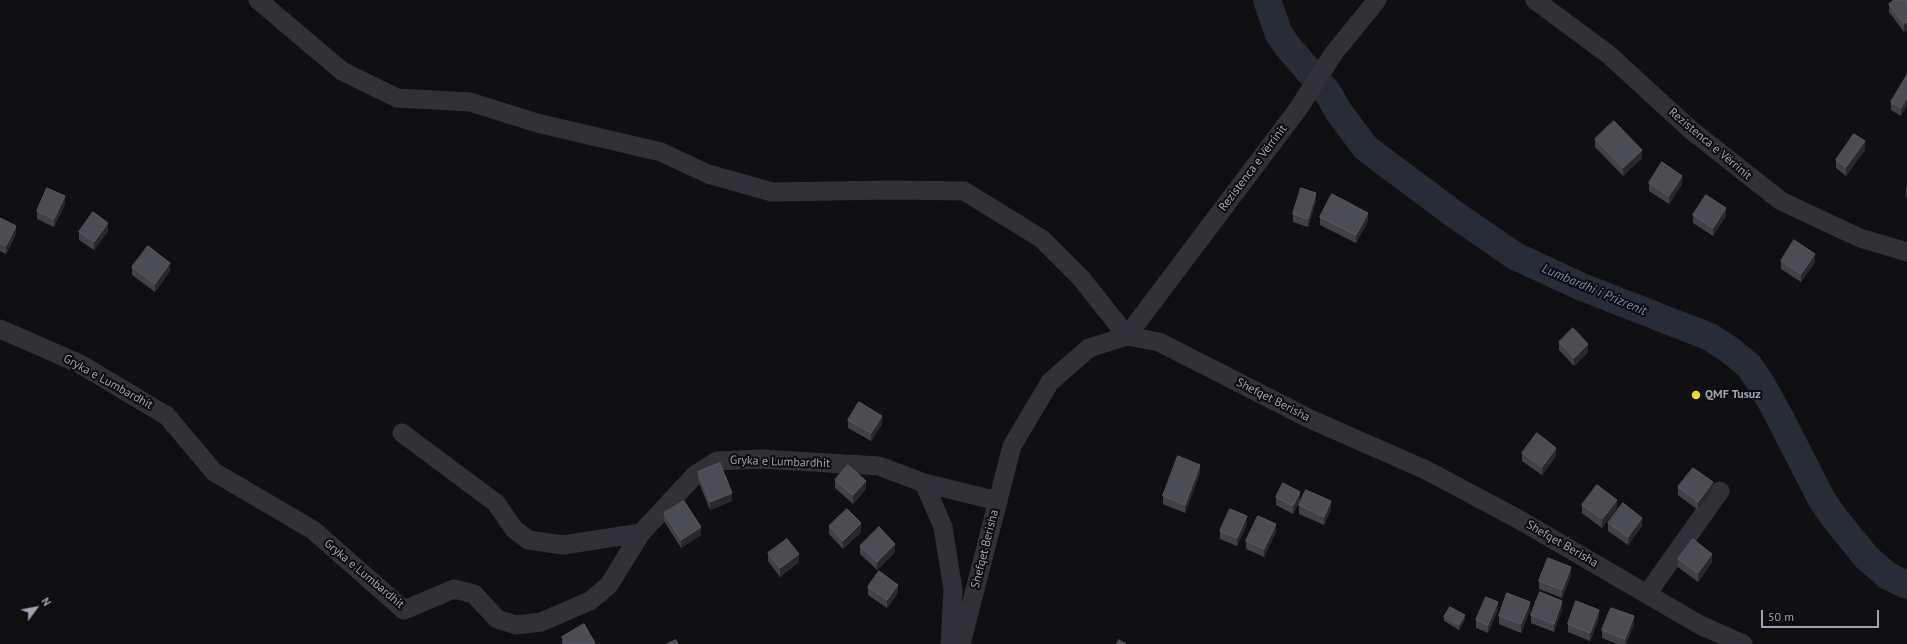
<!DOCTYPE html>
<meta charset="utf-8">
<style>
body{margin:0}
#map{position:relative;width:1907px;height:644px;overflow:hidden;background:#101012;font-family:"PT Sans",sans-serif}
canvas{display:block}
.north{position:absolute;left:16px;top:588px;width:40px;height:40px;-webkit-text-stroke:3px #0b0b0d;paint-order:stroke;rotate:58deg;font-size:11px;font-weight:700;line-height:16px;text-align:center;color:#a1a3b3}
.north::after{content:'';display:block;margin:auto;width:14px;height:18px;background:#a1a3b3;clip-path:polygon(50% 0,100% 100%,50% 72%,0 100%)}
.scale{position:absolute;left:1761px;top:610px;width:118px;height:18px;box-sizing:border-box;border:2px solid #a1a3b3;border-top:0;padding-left:5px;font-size:12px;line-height:14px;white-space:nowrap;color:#a1a3b3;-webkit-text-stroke:3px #0b0b0d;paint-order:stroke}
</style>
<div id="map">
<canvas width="1907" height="644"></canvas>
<div class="north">N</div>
<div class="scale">50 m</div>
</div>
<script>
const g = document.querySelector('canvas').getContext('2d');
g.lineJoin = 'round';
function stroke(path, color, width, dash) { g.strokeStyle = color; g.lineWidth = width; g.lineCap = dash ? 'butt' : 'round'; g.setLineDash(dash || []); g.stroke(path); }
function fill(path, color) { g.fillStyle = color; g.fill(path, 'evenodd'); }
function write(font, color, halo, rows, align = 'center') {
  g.font = font + ' "PT Sans",sans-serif'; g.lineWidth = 4; g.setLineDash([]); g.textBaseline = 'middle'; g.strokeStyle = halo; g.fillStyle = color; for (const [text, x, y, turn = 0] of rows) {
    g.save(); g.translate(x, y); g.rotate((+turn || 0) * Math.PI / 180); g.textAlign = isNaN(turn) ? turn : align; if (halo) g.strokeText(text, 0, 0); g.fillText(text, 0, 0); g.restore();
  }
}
const river = new Path2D(`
 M1267,0L1279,34L1288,47L1328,93L1338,111L1365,147L1379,158L1454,214L1515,256L1582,287L1710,337L1730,350L1749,366L1762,385L1779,416L1822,500L1833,516L1866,557L1888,576L1907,585`);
const street = new Path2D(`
 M258,0L342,71L397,98L470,102L537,123L661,152L708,174L772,192L892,190L964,191L1042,239L1081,278L1127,336L1298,109L1334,53L1377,0
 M1535,0L1608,54L1691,130L1781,201L1860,238L1907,252
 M0,329L80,364L167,416L214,472L313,530L404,610L454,589L474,594L497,619L516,625L541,622L590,601L609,585L641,533L695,475L717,461L761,459L879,466L924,483L943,527L953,590L950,644
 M402,433L496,503L514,529L528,540L563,545L641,533
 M924,483L998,501
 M1647,594L1720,491
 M961,644L1012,446L1050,382L1089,348L1127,336L1159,342L1310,419L1426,470L1518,519L1700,625L1743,644`);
const wall = new Path2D(`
 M1907,0V30L1904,32L1889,12V4Z
 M1907,75L1901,116L1891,110V102Z
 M1595,139L1642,158L1623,176L1595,147Z
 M1865,150L1846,176L1836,168V160Z
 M1649,183L1682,184L1669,204L1649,191Z
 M1907,184V197H1906V189Z
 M1316,201L1308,227L1293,222V214Z
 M65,204L54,227L37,219V211Z
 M1693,215L1726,216L1713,236L1693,223Z
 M1320,217L1368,221L1356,243L1320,225Z
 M0,218L16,234L6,254L0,251Z
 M108,231L94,250L79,240V232Z
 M1781,261L1815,262L1801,282L1781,269Z
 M132,267L170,271L155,292L132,275Z
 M1559,342L1588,352L1574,366L1559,350Z
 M848,420L882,424L871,441L848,428Z
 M1522,453L1556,456L1542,475L1522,461Z
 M698,472L732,501L710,510L698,480Z
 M1200,473L1185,513L1163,504V496Z
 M835,480L866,489L853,504L835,488Z
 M1678,487L1713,490L1698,510L1678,495Z
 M1276,497L1300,500L1293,514L1276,505Z
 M1299,505L1331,510L1324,525L1299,514Z
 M1582,505L1617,508L1602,528L1582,513Z
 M664,513L701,535L681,548L664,521Z
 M1608,523L1642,526L1628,545L1608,531Z
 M1247,524L1237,546L1220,539V531Z
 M829,526L861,532L843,549L829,534Z
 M1276,532L1264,557L1246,549V541Z
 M860,546L895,552L877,570L860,554Z
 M768,553L799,562L780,577L768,561Z
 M1678,559L1712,562L1698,582L1678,567Z
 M1571,575L1562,598L1539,589V581Z
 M868,587L898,593L887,608L868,595Z
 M1562,609L1554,632L1531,623V615Z
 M1498,610L1488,633L1476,628V620Z
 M1530,610L1521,633L1499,624V616Z
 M1444,617L1465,619L1459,630L1444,621Z
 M1599,618L1590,641L1568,632V624Z
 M1634,624L1626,644H1617L1602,638V630Z
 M562,637L595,644H562Z`);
const shadedWall = new Path2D(`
 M1907,22V30L1904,32V24Z
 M1907,98V106L1901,116V108Z
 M1865,141V150L1846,176V167Z
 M1642,150V158L1623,176V168Z
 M1682,176V184L1669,204V196Z
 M1316,193V201L1308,227V219Z
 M65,196V204L54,227V219Z
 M1726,208V216L1713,236V228Z
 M1368,213V221L1356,243V235Z
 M108,223V231L94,250V242Z
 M16,226V234L6,254V246Z
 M1815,254V262L1801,282V274Z
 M170,263V271L155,292V284Z
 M1588,344V352L1574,366V358Z
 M882,416V424L871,441V433Z
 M1556,448V456L1542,475V467Z
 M1200,465V473L1185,513V505Z
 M866,481V489L853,504V495Z
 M1713,482V490L1698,510V502Z
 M1300,492V500L1293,514V506Z
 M732,493V501L710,510V502Z
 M1617,500V508L1602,528V519Z
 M1331,501V510L1324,525V517Z
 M1247,516V524L1237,546V538Z
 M1642,518V526L1628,545V537Z
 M861,523V532L843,549V541Z
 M1276,524V532L1264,557V549Z
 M701,527V535L681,548V540Z
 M895,544V552L877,570V562Z
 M799,554V562L780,577V568Z
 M1712,554V562L1698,582V573Z
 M1571,567V575L1562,598V590Z
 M898,585V593L887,608V600Z
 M1562,601V609L1554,632V624Z
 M1498,602V610L1488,633V625Z
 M1530,602V610L1521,633V624Z
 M1599,610V618L1590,641V633Z
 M1465,615V619L1459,630V625Z
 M1634,616V624L1626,644H1625V639Z`);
const building = new Path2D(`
 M1894,0H1907V22L1904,24L1889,4Z
 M1907,75V98L1901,108L1891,102Z
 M1614,121L1642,150L1623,168L1595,139Z
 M1854,134L1865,141L1846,167L1836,160Z
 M1662,162L1682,176L1669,196L1649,183Z
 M47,188L65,196L54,219L37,211Z
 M1301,188L1316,193L1308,219L1293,214Z
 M1332,194L1368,213L1356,235L1320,217Z
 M1706,195L1726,208L1713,228L1693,215Z
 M93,212L108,223L94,242L79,232Z
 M0,218L16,226L6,246L0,243Z
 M1794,240L1815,254L1801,274L1781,261Z
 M148,246L170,263L155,284L132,267Z
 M1573,328L1588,344L1574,358L1559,342Z
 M859,402L882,416L871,433L848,420Z
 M1537,433L1556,448L1542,467L1522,453Z
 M1178,456L1200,465L1185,505L1163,496Z
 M720,463L732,493L710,502L698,472Z
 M848,465L866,481L853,495L835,480Z
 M1693,468L1713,482L1698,502L1678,487Z
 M1283,483L1300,492L1293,506L1276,497Z
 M1597,485L1617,500L1602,519L1582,505Z
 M1306,490L1331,501L1324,517L1299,505Z
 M684,501L701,527L681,540L664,513Z
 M1623,503L1642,518L1628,537L1608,523Z
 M847,509L861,523L843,541L829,526Z
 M1230,509L1247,516L1237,538L1220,531Z
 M1258,516L1276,524L1264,549L1246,541Z
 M879,527L895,544L877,562L860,546Z
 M787,539L799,554L780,568L768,553Z
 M1693,539L1712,554L1698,573L1678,559Z
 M1548,558L1571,567L1562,590L1539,581Z
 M879,571L898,585L887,600L868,587Z
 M1540,592L1562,601L1554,624L1531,615Z
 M1507,593L1530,602L1521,624L1499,616Z
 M1486,597L1498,602L1488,625L1476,620Z
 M1576,601L1599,610L1590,633L1568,624Z
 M1450,607L1465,615L1459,625L1444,617Z
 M1611,608L1634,616L1625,639L1602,630Z
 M584,624L595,643L593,644H566L562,637Z
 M676,640L678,644H667Z
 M1119,640L1126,644H1117Z`);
const markers = [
 [1696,395,5,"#f3d627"]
];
const streetNames = [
 ["Rezistenca e Vërrinit",1710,144,40],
 ["Rezistenca e Vërrinit",1253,168,-53],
 ["Gryka e Lumbardhit",108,382,29],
 ["Shefqet Berisha",1273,400,27],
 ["Gryka e Lumbardhit",780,462,2],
 ["Shefqet Berisha",1562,544,30],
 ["Shefqet Berisha",985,549,-76],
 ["Gryka e Lumbardhit",364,574,40]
];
const poiNames = [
 ["QMF Tusuz",1705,395]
];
const waterNames = [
 ["Lumbardhi i Prizrenit",1594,290,23]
];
stroke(river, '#272c35', 28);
stroke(street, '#313137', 19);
fill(wall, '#414147');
fill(shadedWall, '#29292d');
fill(building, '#4c4c53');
stroke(building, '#595a62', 1);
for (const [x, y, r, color] of markers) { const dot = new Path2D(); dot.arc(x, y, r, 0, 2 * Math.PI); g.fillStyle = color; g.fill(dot); stroke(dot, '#0b0b0d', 1.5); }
write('12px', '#a1a3b3', '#0b0b0d', streetNames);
write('bold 12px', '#a1a3b3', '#0b0b0d', poiNames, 'left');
write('italic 13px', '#778aaf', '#0b0b0d', waterNames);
</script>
